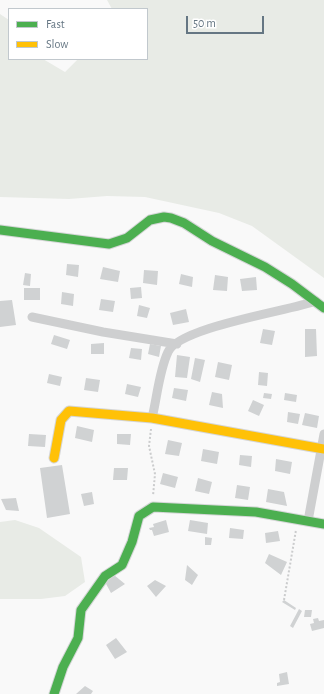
<!DOCTYPE html>
<style>
body{margin:0}
#map{position:relative;width:324px;height:694px;overflow:hidden;background:#f9f9f9;font-family:"Alegreya Sans",sans-serif}
canvas{display:block}
.legend{position:absolute;left:8px;top:8px;width:140px;height:52px;box-sizing:border-box;background:#fff;border:1px solid #c1c8cd;margin:0;padding:5px 7px;list-style:none;font-size:12px;color:#657683}
.legend li{display:flex;align-items:center;gap:8px;height:20px}
.legend b{width:20px;border:1px solid #c1c8cd}
.scale{position:absolute;left:186px;top:16px;width:78px;height:18px;box-sizing:border-box;border:2px solid #657683;border-top:0;padding-left:5px;font-size:12px;line-height:14px;white-space:nowrap;color:#657683;-webkit-text-stroke:3px #fff;paint-order:stroke}
</style>
<div id="map">
<canvas width="324" height="694"></canvas>
<ul class="legend">
<li><b style="height:5px;background:#4caf50"></b>Fast</li>
<li><b style="height:5px;background:#ffc107"></b>Slow</li>
</ul>
<div class="scale">50 m</div>
</div>
<script>
const g = document.querySelector('canvas').getContext('2d');
g.lineJoin = 'round';
function fill(path, color) { g.fillStyle = color; g.fill(path, 'evenodd'); }
function stroke(path, color, width, dash) { g.strokeStyle = color; g.lineWidth = width; g.lineCap = dash ? 'butt' : 'round'; g.setLineDash(dash || []); g.stroke(path); }
const green = new Path2D(`
 M107,0H324V278L252,226L219,213L145,197L107,196L69,199L0,197V14L9,20V59H43L65,72L78,59H147V9H112Z
 M15,520L39,528L81,557L85,582L65,596L41,599H0V522Z`);
const building = new Path2D(`
 M67,264L79,265L78,277L66,275Z
 M103,267L120,271L118,282L100,279Z
 M144,270L158,271L157,285L143,283Z
 M25,273L31,274L30,286L23,285Z
 M181,274L193,277L192,287L179,284Z
 M215,275L228,277L227,291L213,290Z
 M256,277L257,290L242,291L240,279Z
 M141,287L142,298L131,299L130,288Z
 M24,288H40V300H24Z
 M62,292L74,294L73,306L61,304Z
 M101,299L115,301L113,312L99,310Z
 M12,300L16,325L0,327V301Z
 M139,305L150,308L147,318L137,316Z
 M186,309L189,322L173,325L170,313Z
 M263,329L275,331L272,345L260,343Z
 M305,329H316L317,356L305,357Z
 M54,335L70,340L67,349L51,344Z
 M104,343V354H91V344Z
 M150,344L161,346L159,357L148,354Z
 M131,348L142,349L141,360L129,358Z
 M177,355L190,357L187,378L175,377Z
 M195,358L205,360L200,382L191,379Z
 M218,362L232,365L229,380L215,377Z
 M259,372L268,373L267,386L258,385Z
 M49,374L62,377L60,386L47,383Z
 M86,378L100,380L98,392L84,390Z
 M127,384L141,387L138,397L125,394Z
 M174,388L188,390L186,401L172,398Z
 M212,392L222,394L223,408L209,405Z
 M264,393L272,394L271,399L263,398Z
 M285,393L297,395L296,402L284,400Z
 M253,400L264,405L259,416L248,411Z
 M288,412L300,414L298,424L287,422Z
 M305,413L319,416L317,428L302,425Z
 M77,426L94,430L92,442L75,438Z
 M29,434L46,435L45,447L28,446Z
 M117,434H131L130,445L117,444Z
 M168,440L182,443L179,456L165,454Z
 M203,449L219,452L217,464L201,461Z
 M240,455L252,456L251,467L239,465Z
 M276,459L292,462L290,474L275,471Z
 M62,465L70,514L47,518L40,468Z
 M114,468H128L127,480H113Z
 M163,473L178,477L175,488L160,484Z
 M198,478L212,482L209,494L195,491Z
 M237,485L250,487L248,500L235,498Z
 M268,489L284,492L287,506L266,502Z
 M92,492L94,504L84,506L81,494Z
 M16,498L19,511L6,510L1,499Z
 M166,520L169,532L154,536L152,530H150L149,528L154,527L153,524Z
 M190,520L208,523L207,534L188,531Z
 M230,528L244,530L243,539L229,538Z
 M278,531L280,541L266,543L265,533Z
 M205,537L212,538L211,545H205Z
 M269,554L287,562L281,575L265,563Z
 M187,565L198,575L192,585L185,580Z
 M114,575L125,584L111,593L105,582Z
 M155,580L166,586L156,597L147,586Z
 M284,600L296,608L295,610L282,602Z
 M299,609L302,611L293,628L290,626Z
 M305,610H312L311,617H304Z
 M318,618L319,621L324,620V628L312,631L310,624L314,623L313,619Z
 M116,638L127,652L115,659L106,645Z
 M287,672L289,684L277,686V683L280,682L279,674Z
 M85,686L93,691L91,694H76Z`);
const path = new Path2D(`
 M151,429L149,446L155,474L153,496
 M284,600L296,530`);
const street = new Path2D(`
 M32,317L103,332L177,344
 M152,418C157,398 159,371 168,352C179,327 288,311 316,301
 M308,521L324,434`);
const fast = new Path2D(`
 M0,230L109,244L127,238L150,220L164,217L171,218L184,223L212,241L265,267L292,284L324,308
 M54,694L63,667L78,638L81,610L105,576L122,565L132,542L139,516L153,507L256,512L324,524`);
const slow = new Path2D(`
 M54,458L61,420L69,411L152,418L324,449`);
fill(green, '#e8ebe6');
fill(building, '#d0d2d3');
stroke(fast, '#d5d6d7', 11);
stroke(slow, '#d5d6d7', 11);
stroke(path, '#cbcccd', 2, [2, 2]);
stroke(street, '#cecfd0', 9);
stroke(fast, '#4caf50', 9);
stroke(slow, '#ffc107', 9);
</script>
